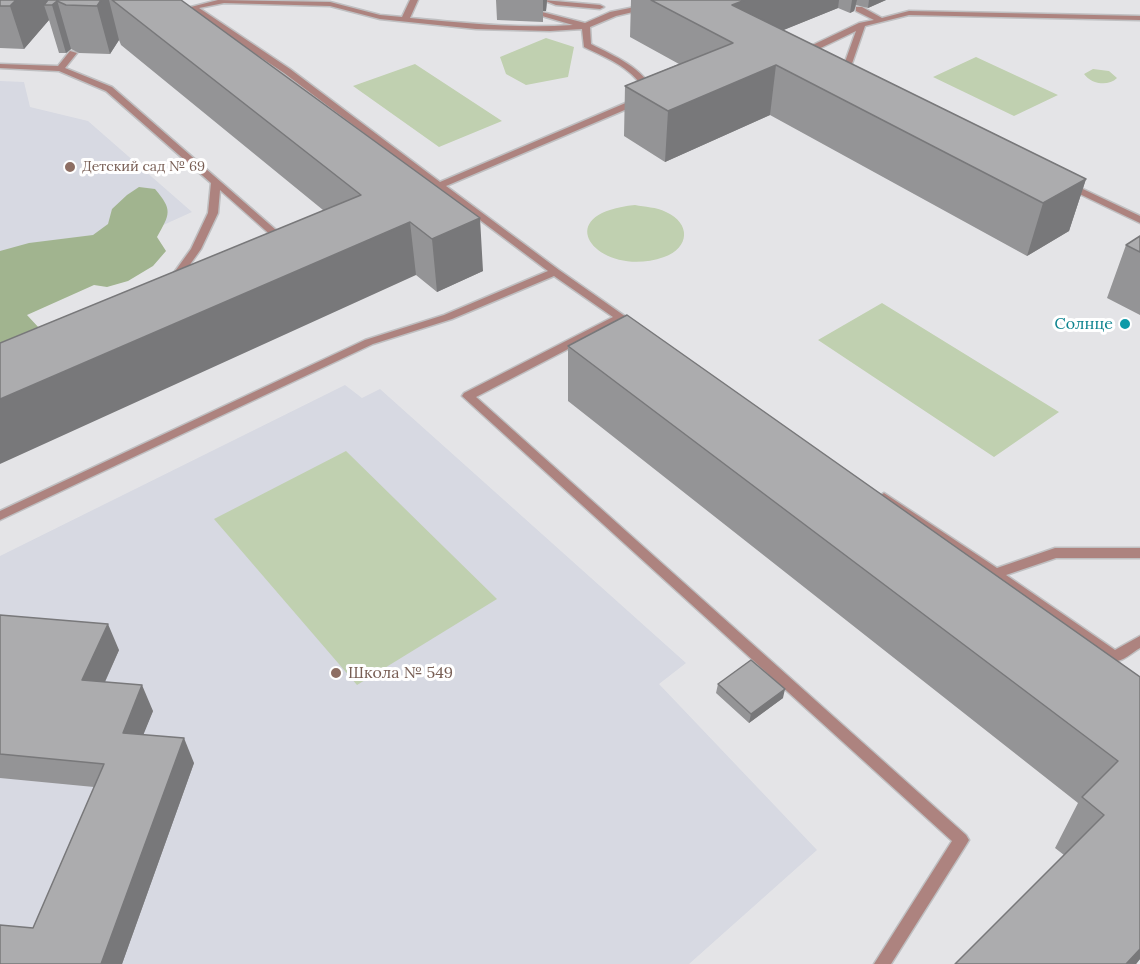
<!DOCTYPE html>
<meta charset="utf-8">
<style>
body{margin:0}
canvas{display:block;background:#e4e4e7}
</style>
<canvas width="1140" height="964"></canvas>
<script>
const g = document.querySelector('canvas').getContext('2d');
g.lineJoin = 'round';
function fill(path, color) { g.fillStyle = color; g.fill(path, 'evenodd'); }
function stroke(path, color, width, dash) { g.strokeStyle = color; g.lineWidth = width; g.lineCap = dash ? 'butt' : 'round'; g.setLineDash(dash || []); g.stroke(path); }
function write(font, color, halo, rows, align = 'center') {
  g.font = font + ' Lora,serif'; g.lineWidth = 6; g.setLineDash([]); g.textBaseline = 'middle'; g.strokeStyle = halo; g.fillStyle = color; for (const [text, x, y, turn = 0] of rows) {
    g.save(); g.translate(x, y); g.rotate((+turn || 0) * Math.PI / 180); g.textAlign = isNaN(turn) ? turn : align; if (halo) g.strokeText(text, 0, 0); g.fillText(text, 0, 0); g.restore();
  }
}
const built = new Path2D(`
 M0,81L24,82L30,107L88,121L192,212L55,274L0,270Z
 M345,385L362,398L380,389L686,663L659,684L817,850L689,964H0V556Z`);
const green = new Path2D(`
 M546,38L574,47L568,77L526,85L506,74L500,57Z
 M976,57L1058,95L1014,116L933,77Z
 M415,64L502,121L439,147L353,86Z
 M1093,69L1109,71L1117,78C1108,87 1091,84 1084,74Z
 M635,205C645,207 656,207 666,212C691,223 690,248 664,257C600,280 544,214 635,205Z
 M882,303L1059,412L994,457L818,340Z
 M346,451L497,599L357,685L214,519Z`);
const forest = new Path2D(`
 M139,187L155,189C173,210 170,214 157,237L166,251L153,266L128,281L107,287L94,285L27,315L40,329L0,347V251L29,243L93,235L108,224L112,209L127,195Z`);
const lane = new Path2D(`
 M218,0L330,2L380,15L402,17L410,0H418L410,18C464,23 519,29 573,25L542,16V12L585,23L610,12L650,4V8L616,16L590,27L591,44C616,57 642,67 655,93L651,96L648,95C633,68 611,60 584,47L582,29L550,31L476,29L380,19L330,6L224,3L199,8L290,69L440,182L635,99H641V103L446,186L559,270L639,326L634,329L620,322L476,397L966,835L969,840L966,845L891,964H874L952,841L462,396L464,393L613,317L554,276L452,319L373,344L0,520V511L365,340L444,315L548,271L284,73L187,8Z
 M543,0L600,5L604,7L600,9L556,5Z
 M856,7H862L882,18L909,11L1140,16V20L909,15L865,26L847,78L840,76L856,31L806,55H800V51L859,23L874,20L856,11Z
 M70,51L77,53L65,68L112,87L284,237V241L274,242L272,240L274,238L220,190L218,213L201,249L177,283H169L168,281L191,249L208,213L211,183L106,91L59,71L0,68V64L58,66Z
 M1068,182L1140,216V223L1065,187V183Z
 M884,493L997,568L1055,548H1140V558H1056L1006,575L1115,650L1140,636V648C1131,653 1121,664 1110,661L880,500L878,497Z`);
const wall = new Path2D(`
 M0,0H181L483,271L437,292L416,275L323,210L121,45L119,40L110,54L79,53L71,49L66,53H59L49,20L24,49L0,48Z
 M496,0H547L546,11H543V22L497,20Z
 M631,0H886L868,8L856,5L854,11L850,13L838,8L783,30L1086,179L1069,231L1027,256L770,115L665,162L624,136L625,86L679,64L630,37Z
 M1140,236V315L1107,298L1126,245Z
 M568,346L1140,677V959L1136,964H955L1064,855L1055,848L1078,803L568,401Z
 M0,615L119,650L105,682L153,711L143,734L194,763L122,964H0L33,928L94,787L0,778Z
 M718,684L783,698L749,723L716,693Z`);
const shadedWall = new Path2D(`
 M16,0H57L71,49L66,53L52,5H44L49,20L24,49L10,6Z
 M101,0H109L119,40L110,54L97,6Z
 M543,0H547L546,11H543Z
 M745,0H839L838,8L732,51V5Z
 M852,0H857L854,11L850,13Z
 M869,0H886L868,8Z
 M776,65L770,115L665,162L668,111Z
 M1086,179L1069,231L1027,256L1043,203Z
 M480,218L483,271L437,292L432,239Z
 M410,222L416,275L0,464V399Z
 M108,624L119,650L94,706L82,680Z
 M142,685L153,711L134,758L123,733Z
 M785,689L783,698L749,723L751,714Z
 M184,738L194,763L122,964H101Z
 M1140,949V959L1136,964H1126Z`);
const building = new Path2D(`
 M0,0H16L10,6H0Z
 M48,0H101L97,6L66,5L57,1L52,5H44Z
 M112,0H181L480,218L432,239L410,222L0,399V343L361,195Z
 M651,0H745L732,5L1086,179L1043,203L776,65L668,111L625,86L733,43Z
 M1140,236V252L1126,245Z
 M627,315L1140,677V949L1126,964H955L1104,815L1082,797L1118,761L568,346Z
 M0,615L108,624L82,680L142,685L123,733L184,738L101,964H0V925L33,928L104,764L0,754Z
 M751,660L785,689L751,714L718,684Z`);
const markers = [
 [70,167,6,"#8d6e63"],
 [1125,324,6,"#0f9aa8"],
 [336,673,6,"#8d6e63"]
];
const farEducationnames = [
 ["Детский сад № 69",82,167]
];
const cultureNames = [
 ["Солнце",1113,324]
];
const educationNames = [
 ["Школа № 549",348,673]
];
fill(built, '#d7d9e2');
fill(green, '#c0d0b0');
fill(forest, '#a1b48f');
stroke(lane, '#bfbfc1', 3);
fill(lane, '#ad837f');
fill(wall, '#949496');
fill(shadedWall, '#78787a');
fill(building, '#acacae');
stroke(building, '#78787a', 1.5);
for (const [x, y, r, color] of markers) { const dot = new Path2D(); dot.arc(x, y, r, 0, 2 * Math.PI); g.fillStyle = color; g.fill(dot); stroke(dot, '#fff', 2); }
write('14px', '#785e54', '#fff', farEducationnames, 'left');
write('16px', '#0d838f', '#fff', cultureNames, 'right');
write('16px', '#785e54', '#fff', educationNames, 'left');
</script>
